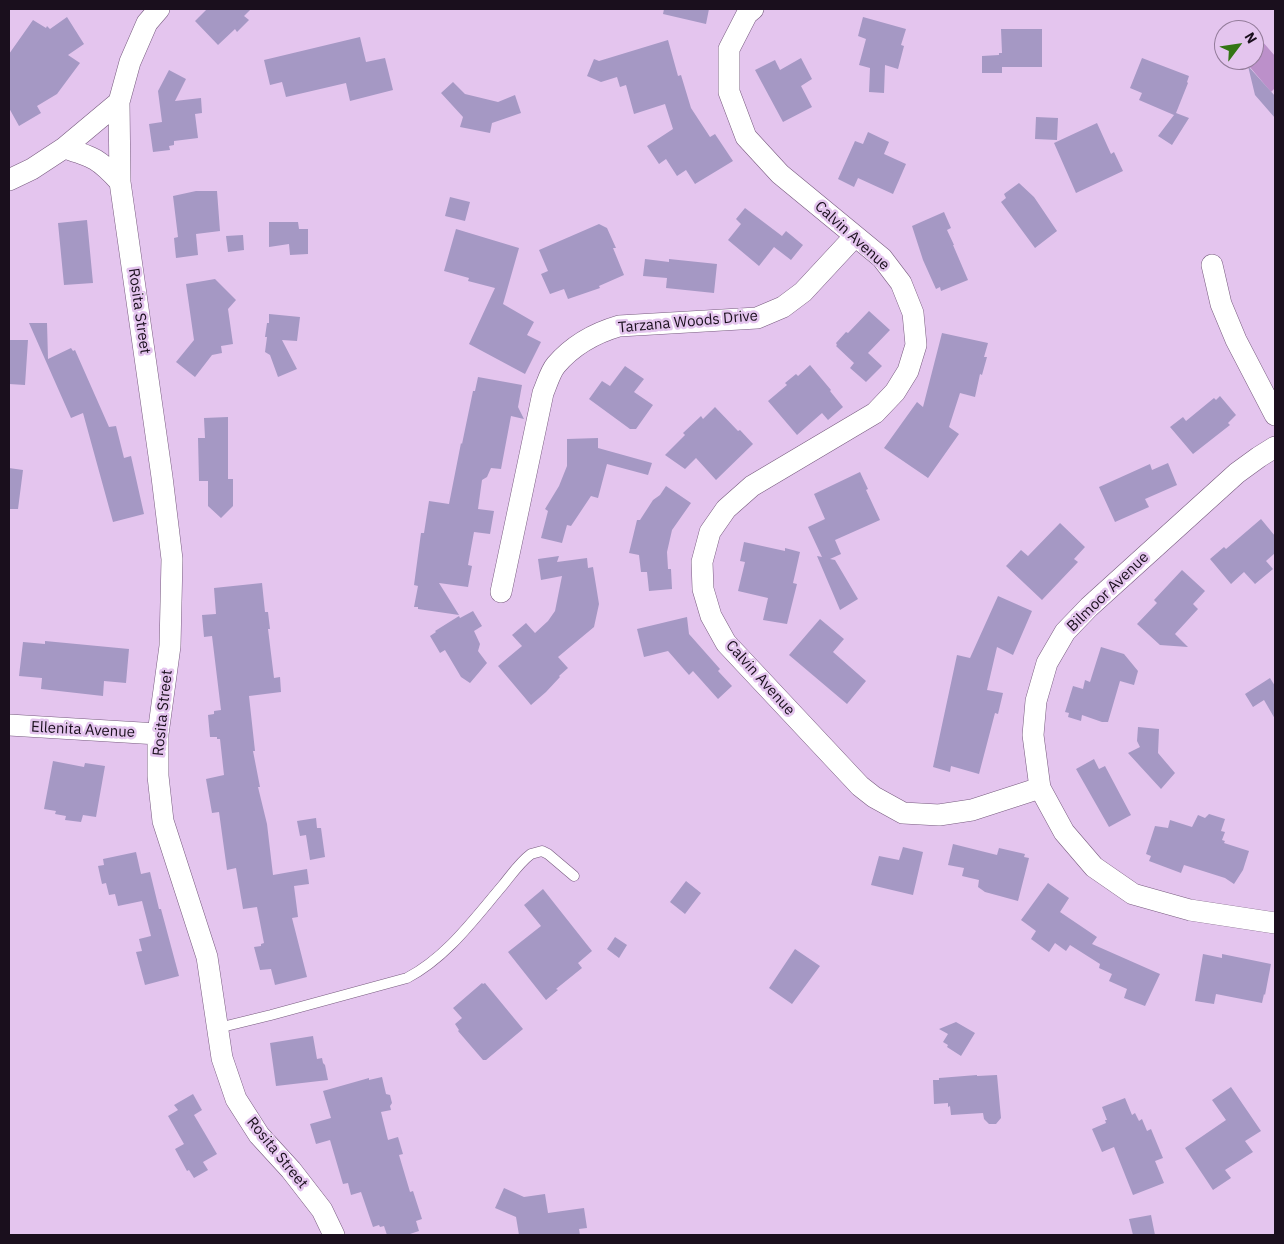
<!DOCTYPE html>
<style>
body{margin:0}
#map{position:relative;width:1284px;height:1244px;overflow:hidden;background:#e4c5ee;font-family:"IBM Plex Sans",sans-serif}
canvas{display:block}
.frame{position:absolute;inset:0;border:10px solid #1a0f1d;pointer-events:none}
.north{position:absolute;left:1214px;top:20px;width:50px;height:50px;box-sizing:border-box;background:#e4c5ee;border:1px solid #937c9a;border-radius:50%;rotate:59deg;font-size:14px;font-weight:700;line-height:20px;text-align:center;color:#1a0f1d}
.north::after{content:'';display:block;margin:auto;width:18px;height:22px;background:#337514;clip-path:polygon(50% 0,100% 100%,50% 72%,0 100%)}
</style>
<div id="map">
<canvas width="1284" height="1244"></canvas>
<div class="frame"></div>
<div class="north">N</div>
</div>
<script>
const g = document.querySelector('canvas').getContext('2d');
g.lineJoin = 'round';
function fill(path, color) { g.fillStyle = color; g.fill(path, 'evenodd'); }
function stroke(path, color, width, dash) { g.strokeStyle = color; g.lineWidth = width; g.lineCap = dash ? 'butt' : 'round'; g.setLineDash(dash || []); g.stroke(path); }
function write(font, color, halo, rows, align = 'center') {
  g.font = font + ' "IBM Plex Sans",sans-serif'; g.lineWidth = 5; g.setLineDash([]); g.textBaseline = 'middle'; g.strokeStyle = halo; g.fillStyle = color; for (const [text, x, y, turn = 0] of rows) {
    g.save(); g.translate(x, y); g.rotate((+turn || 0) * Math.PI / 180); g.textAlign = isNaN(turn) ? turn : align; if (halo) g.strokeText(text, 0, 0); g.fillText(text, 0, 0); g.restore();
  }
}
const green = new Path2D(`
 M1262,41L1275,56V88L1271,92L1244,60H1254V49Z`);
const building = new Path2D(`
 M207,9H251L244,16L249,20L237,32L235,29L218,45L195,21Z
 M664,9H709L706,24L663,14Z
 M67,17L84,44L68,55L80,63L57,94L37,106L41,113L19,126L9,108V54L33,20L46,28L47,26L50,29Z
 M863,17L906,29L901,45L904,46L898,69L885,65L884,93L869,92L870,68L859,65L866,39L858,36Z
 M1001,29H1042V67H1002V73H982V56L999,55V53H1002Z
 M360,37L366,62L385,58L393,90L350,101L346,83L286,97L282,82L270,85L264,60Z
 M668,40L678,76L681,75L691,108L710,137L715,134L733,161L695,184L686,170L677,176L666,159L659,164L647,146L673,129L665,104L634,114L626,85L620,87L617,77L601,82L587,76L594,59L599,61Z
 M801,58L812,79L801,86L812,107L783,122L755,70L775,60L780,70Z
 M1142,58L1189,76L1187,82L1188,83L1176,113L1189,118L1172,145L1158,136L1174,115L1139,100L1142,93L1130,88Z
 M1248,66L1275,96V118L1255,95Z
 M169,70L186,79L175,101L201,98L202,113L195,114L198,138L174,141V145L169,146L170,150L153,152L149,124L162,122L158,91Z
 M453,82L465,94L498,102L515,95L521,113L492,123L490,133L460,127L463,117L441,93Z
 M1036,117L1058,118L1057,140L1035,139Z
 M1097,123L1111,154L1114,152L1123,171L1076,193L1054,143Z
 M868,132L889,142L884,154L906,164L893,194L858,178L854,187L838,179L855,141L863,144Z
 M1019,183L1034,197L1057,231L1035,248L1001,202L1006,198L1004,194Z
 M196,191H217L220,231L196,234L198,255L176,258L174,238L178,237L173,196Z
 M450,197L470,202L465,221L445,216Z
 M745,208L782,236L786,231L803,245L791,260L774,247L759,266L728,240L741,224L736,219Z
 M944,212L951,228L947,230L954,245H953L968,280L941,291L940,287L936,289L923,260L912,226Z
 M87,220L93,283L64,285L58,223Z
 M269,222H298L299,229H308V254L290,255L289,244L269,247Z
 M599,224L607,228L616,248H613L624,275L599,286L600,288L568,299L564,289L550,294L541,274L548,271L539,250Z
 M456,229L519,248L503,304L534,322L527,335L541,342L525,374L469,344L495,288L468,281L469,278L444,271Z
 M243,235L244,250L228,252L226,236Z
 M645,259L669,262V259L717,264L714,293L666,288L667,278L643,276Z
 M215,279L236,300L228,309L233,344L221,346L222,353L212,355L195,377L176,362L194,340L186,284Z
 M869,311L890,330L868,353L882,366L866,382L850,368L854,363L836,346L837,345L836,343L846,332L848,333Z
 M269,314L300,317L297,341L282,340L297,369L278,377L270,355L265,352L267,337H265L267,323H269Z
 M29,323H47L48,359L71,348L73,351L75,350L109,427L116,426L124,458L131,456L144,514L113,522L83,413L71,418Z
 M942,333L988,343L984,357H987L982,375L980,374L975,397L960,393L949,427L959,434L928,478L884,448L917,402L923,407Z
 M9,340H28L25,385L9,384Z
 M810,365L831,390L830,391L843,407L828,420L822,413L797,435L768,401L787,385L785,383L796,374L798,376Z
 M625,366L644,379L634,392L653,405L636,429H630L589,399L602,381L610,386Z
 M478,377L522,385L518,407L524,419L511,416L501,469L491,468L487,477L482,480L478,509L494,511L490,534L474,532L468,565L472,566L468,587L439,583L459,615L418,609V607H414L418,586L414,585L421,533H424L429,501L449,504L461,443L462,444L473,391H475Z
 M1220,396L1236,415L1228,423L1230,425L1193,454L1170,427L1183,417L1186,421L1214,398L1216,400Z
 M715,407L738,431L740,430L753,444L716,480L696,458L685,469L665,455L685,435L683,433L701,416L703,419Z
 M228,417V479H233V506L221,518L208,506V481H199L198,438H205L204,418Z
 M598,438V448L652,463L648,475L607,464L598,498L591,496L571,526L567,525L562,543L541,538L548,511L545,509L559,486L567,466V439Z
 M1168,463L1177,485L1145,499L1149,507L1115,522L1099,487L1150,464L1152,470Z
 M9,468L23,470L18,509H9Z
 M860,472L868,489L866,490L880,520L835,540L841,554L830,559L835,560L858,599L840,610L817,556L822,557L808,527L825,519L814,494Z
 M666,486L691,503L672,530L667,552L668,569H671L672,589L649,591L647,572H641L639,555L629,553L637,520H640L653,500L660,495Z
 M1261,519L1275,536V553L1266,561L1273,569L1255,584L1244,572L1231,584L1210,559L1224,547L1226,549Z
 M1060,523L1085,547L1074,559L1078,562L1042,600L1006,566L1021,550L1028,556Z
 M744,542L785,551V548L800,552L793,583L797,584L787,624L763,620L768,598L738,591L745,562L740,561Z
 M559,556L557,562L587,558L588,568L593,567L599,604L594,627L558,657L568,668L559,676L560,677L546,692L531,705L498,666L522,646L512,635L526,623L535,633L548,621L555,611L562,576L541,580L538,559Z
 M1182,570L1205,591L1193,604L1198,609L1175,634L1188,647L1160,645L1137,624L1157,603L1154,600Z
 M262,583L265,612H268L270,629H268L274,678L280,677L281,692L249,696L255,751H253L260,787H258L267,824L273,875L307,869L309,884L294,886L298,917L292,918L307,977L275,985L271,969L260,970L254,947L261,946V944L264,943L257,907L243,909L236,868L227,870L219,812L212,813L206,779L224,775L220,739H217V737H210L208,715L214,714V711L221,710L212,636L204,637L202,615L216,614L214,588Z
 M998,596L1032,611L1013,655L997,647L987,690L1003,693L998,714L995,713L979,774L951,766L950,772L933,767L957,655L970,658Z
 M473,611L482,626L474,631L480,644L478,651L487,663L470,683L461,677L445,650L440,653L430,636L436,632L435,631L459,616L460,618Z
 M687,617L689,634L720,669L718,671L732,686L718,699L693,671L689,675L668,651L644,657L637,629Z
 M820,619L844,639L833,652L866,681L847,704L789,655Z
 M45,641L129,649L126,683L104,681L103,696L41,689L42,678L19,676L23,642L45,644Z
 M1101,647L1124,654L1138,671L1134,685L1120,681L1108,722H1102L1082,715L1081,721L1068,717L1069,713L1065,712L1073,686L1083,689L1085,680L1090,682Z
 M1270,678L1275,686V719L1264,700L1253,707L1245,694Z
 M1138,727L1159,729L1158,753L1175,773L1161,789L1128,753L1140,747L1137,741Z
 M1094,759L1099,769L1105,766L1131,815L1109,827L1076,769Z
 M53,761L84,767L85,763L105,766L96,817L83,815L81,822L65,820L66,816L55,814L56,811L44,809Z
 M1209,814L1225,819L1221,831L1225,832L1222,840L1225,841L1224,843L1249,851L1243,870L1234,884L1225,878L1184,865L1181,873L1149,861L1151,856L1146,854L1155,826L1168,828L1170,820L1192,827L1198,815L1205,818Z
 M316,818L317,828H321L325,857L310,860L306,835L300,836L297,821Z
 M953,844L997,855L999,848L1025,854L1024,857L1029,858L1018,901L985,892L978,887L979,880L962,876L964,868L948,865Z
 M903,847L923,852L913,895L871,885L879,856L899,860Z
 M136,852L141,874L150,872L159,909H161L179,976L145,985L136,952L142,951L139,939L151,936L142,901L118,906L115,894L109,895L106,883L102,884L98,866L104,865L103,859Z
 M686,881L701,893L685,914L670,902Z
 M1048,883L1069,898L1060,912L1097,937L1092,944L1160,974L1145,1006L1124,998L1127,989L1109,981L1112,974L1099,968L1100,964L1070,945L1066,951L1055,943L1049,952L1031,939L1036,931L1021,920Z
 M543,889L592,951L578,963L582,968L556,989L558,990L546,1000L508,952L541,926L524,905Z
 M615,937L627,945L619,958L607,949Z
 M795,949L820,966L792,1004L769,988Z
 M1203,954L1222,958V954L1271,964L1265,995L1264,994L1262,1003L1216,994L1214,1004L1195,1001Z
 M482,983L483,984L485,983L523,1029L486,1060H483L458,1031L459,1030L455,1024L462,1018L453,1008Z
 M956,1022L975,1033L961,1056L947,1047L948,1045L943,1042L948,1034L939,1029Z
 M313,1036L317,1059L322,1058L323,1063L325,1065L328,1080L276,1086L270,1043Z
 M977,1075V1076L997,1075L1001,1118L996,1124H989L984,1119L983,1113L951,1115L950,1106L948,1107V1103L934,1104L933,1080H939V1078Z
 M382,1077L386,1094L390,1095L392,1103L390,1106L391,1110L381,1112L388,1140L398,1137L403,1154L399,1155L410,1192L413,1191L422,1219L416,1221L419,1231L407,1235H387L384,1226L380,1227L379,1225L373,1227L361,1192L351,1195L348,1183L343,1184L330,1140L316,1144L310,1124L331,1118L323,1091L369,1078V1080Z
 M1231,1087L1261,1131L1245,1141L1253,1152L1225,1170L1231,1178L1213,1190L1185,1148L1226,1120L1212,1100Z
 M193,1094L202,1110L194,1115L217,1154L203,1162L208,1170L194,1178L189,1170L187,1171L175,1149L184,1144L168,1116L178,1110L174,1105Z
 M1125,1098L1132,1115L1135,1113L1139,1121L1142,1119L1147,1131L1151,1129L1163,1158L1155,1161L1164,1183L1133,1195L1114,1147L1102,1152L1092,1129L1106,1123L1105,1120H1107L1102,1107Z
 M504,1188L524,1197L545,1194L548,1213L584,1208L587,1228L579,1229L580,1235H519L516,1217L495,1208Z
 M1151,1215L1155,1235H1133L1129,1219Z`);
const service = new Path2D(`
 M218,1028L271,1015L407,978C447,957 474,919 503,885C512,874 520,862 531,854L542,851L548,854L574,876`);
const minor = new Path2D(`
 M753,9L747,14L729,49V92L746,137L780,174L882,258L901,283L913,313L916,345L908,371L895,392L875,413L752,486L726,509L710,532L702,562L703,589L711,616L726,643L860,786L874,797L903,813L939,815L972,810L1040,788
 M119,102L120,182L162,477L172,559L170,646L158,734V776L163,821L207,957L222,1058L236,1099L259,1135L291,1170L322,1210L334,1235
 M64,148C94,157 99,159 120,182
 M9,180L32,169L64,148L119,102L130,62L147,23L159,9
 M1212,265L1221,304L1236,340L1275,415
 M1275,447L1259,457L1237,473L1089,607L1065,632L1047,663L1036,701L1033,735L1040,788L1064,832L1094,867L1133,894L1190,910L1275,923
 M501,592L543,393C547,384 550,372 556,365C573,345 595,333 619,326L757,318L783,307L803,292L855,236
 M9,725L158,734`);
const streetNames = [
 ["Calvin Avenue",852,236,42],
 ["Rosita Street",139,311,82],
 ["Tarzana Woods Drive",688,322,-5],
 ["Bilmoor Avenue",1108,592,-44],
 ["Calvin Avenue",760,678,48],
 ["Rosita Street",163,713,-84],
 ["Ellenita Avenue",83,730,3],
 ["Rosita Street",277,1153,51]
];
fill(green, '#bc90ca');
fill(building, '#a598c4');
stroke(service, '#775b7f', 11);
stroke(minor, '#775b7f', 22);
stroke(service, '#fff', 10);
stroke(minor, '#fff', 21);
write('15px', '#1a0f1d', '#e4c5ee', streetNames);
</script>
